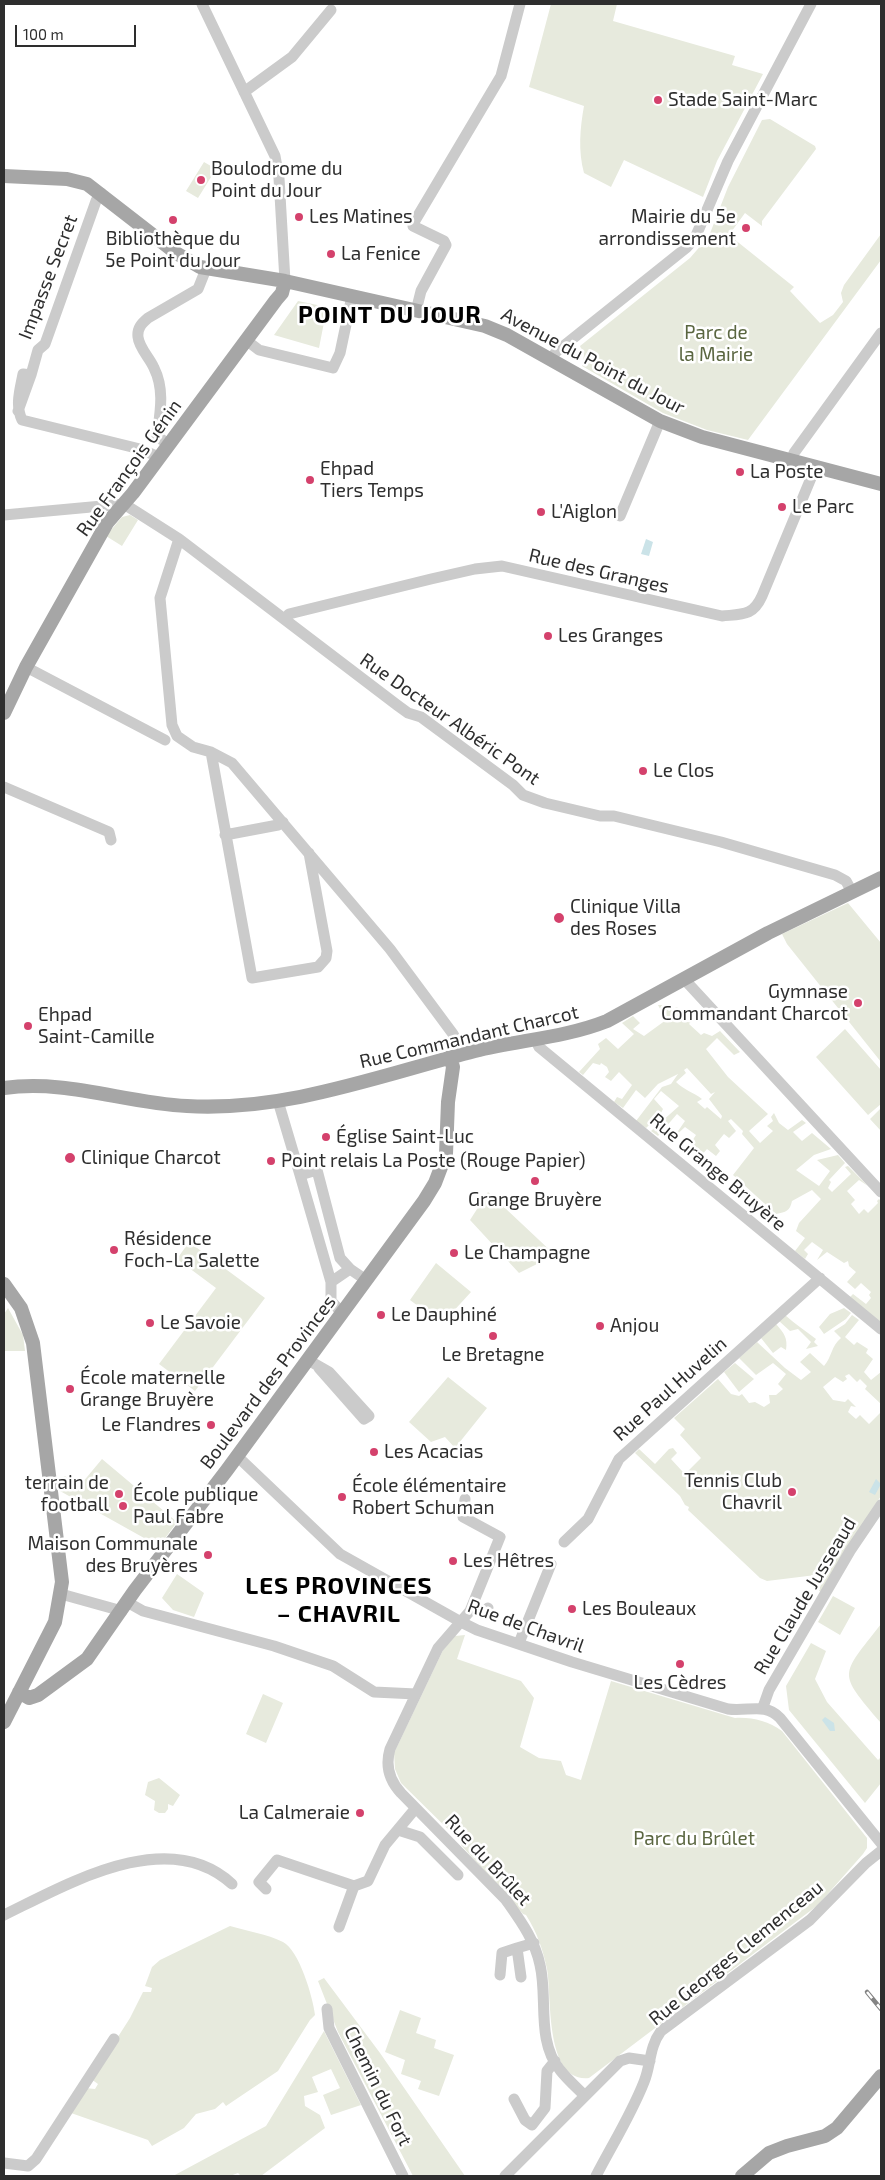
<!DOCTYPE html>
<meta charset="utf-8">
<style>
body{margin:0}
#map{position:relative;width:885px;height:2180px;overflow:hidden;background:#fff;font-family:"Exo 2",sans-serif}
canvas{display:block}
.frame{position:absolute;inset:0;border:5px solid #2e2e2e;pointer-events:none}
.scale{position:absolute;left:15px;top:25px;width:121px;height:22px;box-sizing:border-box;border:2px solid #2e2e2e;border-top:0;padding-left:6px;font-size:15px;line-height:18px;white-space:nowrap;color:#2e2e2e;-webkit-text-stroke:4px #fff;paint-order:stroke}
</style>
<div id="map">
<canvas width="885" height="2180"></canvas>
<div class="frame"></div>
<div class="scale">100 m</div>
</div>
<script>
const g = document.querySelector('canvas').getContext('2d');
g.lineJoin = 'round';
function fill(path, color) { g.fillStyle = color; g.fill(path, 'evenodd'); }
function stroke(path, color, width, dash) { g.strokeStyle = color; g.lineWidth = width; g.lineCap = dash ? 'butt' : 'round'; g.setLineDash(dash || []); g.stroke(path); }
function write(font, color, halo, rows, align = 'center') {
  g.font = font + ' "Exo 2",sans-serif'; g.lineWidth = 5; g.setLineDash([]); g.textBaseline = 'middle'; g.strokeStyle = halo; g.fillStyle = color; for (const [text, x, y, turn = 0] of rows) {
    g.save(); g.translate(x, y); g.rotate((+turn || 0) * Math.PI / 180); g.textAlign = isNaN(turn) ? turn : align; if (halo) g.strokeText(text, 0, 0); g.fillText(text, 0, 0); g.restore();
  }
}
const green = new Path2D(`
 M551,4H617L613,21L735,56L732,65L763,74L717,161L703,197L624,160L611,187L584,173C578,151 580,128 584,106L529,87Z
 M770,119L815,146L816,149L762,221V226L745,213L729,235L794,287L790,291L820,323L833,315L843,302L841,293L844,285L881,234V260L748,440L707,430L663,413L582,366L584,355L580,346L690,258L709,236L728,187L762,120Z
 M204,162L216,169L198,198L186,191Z
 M298,301L327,307L319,348L274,335Z
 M130,515L138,520L122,546L106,536L122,517Z
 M848,903L881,943V1062L787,944L782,934Z
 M658,1005H662L669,1011L677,1007L682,1013L690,1015L692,1020L689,1024L701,1035L704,1033L712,1036L720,1031L740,1052L734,1055L717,1038L706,1049L728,1077L768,1114L749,1131L760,1143L773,1131L767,1126L773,1121L771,1117L774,1113L779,1123L788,1130L802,1120L806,1123L793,1132L802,1141L812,1133L831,1149L814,1155L796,1170L819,1186L830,1171L817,1160L838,1155L845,1163L829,1180L831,1182L828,1188L832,1192L851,1174L845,1167L848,1166L868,1186L859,1180L847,1191L855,1200L851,1204L859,1214L864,1209L868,1213L878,1203L877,1201L879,1199L881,1201V1323L850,1297L853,1294L866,1304L871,1298L869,1295L871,1292L861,1283L855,1289L847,1282L856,1272L849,1266L848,1261L844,1263L827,1252L817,1260L823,1250L812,1242L804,1250L808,1254L805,1259L795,1251L805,1238L796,1231L799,1223L821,1199L812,1190L792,1201C790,1211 786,1212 776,1214L733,1175L754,1148L742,1134L743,1131L731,1119L728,1121L736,1131L729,1138L724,1134L715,1145L720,1151L716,1156L707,1149L701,1156L700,1152L690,1144L696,1135L685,1127L672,1139L670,1137L676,1134L685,1121L677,1114L658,1136L651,1131L679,1106L661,1091L654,1099L663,1109L660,1115L646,1128L636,1121L662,1087L671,1084L678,1074L658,1084L645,1098L636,1090L623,1108L614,1102L617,1097L622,1099L632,1085L619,1072L611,1081L605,1077L609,1072L607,1067L601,1063L600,1065L593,1063L583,1075L579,1072L600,1049L598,1044L606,1038L618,1049L634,1034L622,1023L633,1016L640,1023L633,1029L644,1036L666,1020ZM687,1068L711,1094L715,1092L709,1099L722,1116L721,1119L707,1107L705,1109L697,1102L702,1099C693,1092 684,1090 676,1082L686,1073L684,1070Z
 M845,1029L881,1070V1104L868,1115L816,1057Z
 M881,1108V1131L870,1119Z
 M488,1192L555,1255L519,1273L470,1220Z
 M189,1242L265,1298L195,1391L159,1364L216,1288L177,1259Z
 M436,1263L471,1292L450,1315L426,1312L410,1300Z
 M8,1308L23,1335L25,1351H4V1314Z
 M844,1308L851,1313L846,1319L824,1334L819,1327L830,1314Z
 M785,1315C795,1324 806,1331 816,1339L814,1342L818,1346L806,1349L811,1342L798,1329L790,1331L779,1321Z
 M852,1315L859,1320L845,1337L854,1345L857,1342L868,1349L866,1353L873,1359L864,1372L871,1380L881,1372V1404L865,1389L867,1386L860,1379L857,1382L849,1374L845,1376L847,1379L843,1382L835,1377L823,1387L833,1400L845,1402L848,1399L856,1407L851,1406L848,1412L856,1419L860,1415L869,1424L881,1412V1496L849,1545L824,1592L819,1591L824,1574L767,1581L760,1578L688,1510L689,1507L685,1505L680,1496L635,1453L639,1449L655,1464L669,1449L673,1448L677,1453L671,1459L682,1471L687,1472L701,1458L680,1435L685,1429L674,1418L718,1379L731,1394L739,1396L742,1394L749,1403L755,1402L764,1407L770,1403L769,1395H776L783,1389L778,1384L786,1374L773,1363L756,1375L739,1358L757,1342L785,1368L801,1380L811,1372L800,1362L810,1353L824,1366C832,1357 831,1346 841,1338L834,1331L845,1324Z
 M776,1324C784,1333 788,1338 786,1350L781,1347L773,1353L761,1338Z
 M735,1363L754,1379L739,1392L724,1372Z
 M448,1377L487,1408L455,1448L445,1437L431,1442L409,1422Z
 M102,1459L177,1522L163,1541L160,1539L153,1543L60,1491L59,1480L65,1476L77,1485L82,1483Z
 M177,1574L204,1593L194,1617L173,1610L162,1598Z
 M833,1596L855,1608L840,1635L818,1622Z
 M881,1624V1723C837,1671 840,1677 881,1624Z
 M465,1635L457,1659L521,1681L534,1698L520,1747L539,1758L561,1761L566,1775L581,1780L611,1681L735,1718C752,1717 768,1721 782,1731L867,1838V1848L863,1854L818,1905L589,2078C544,2083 552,1995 547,1969C543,1950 537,1932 526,1915L523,1914L461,1845V1842L401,1783L395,1769L394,1753L443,1650L455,1636Z
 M811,1643L826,1651L815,1679L827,1702L878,1760L881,1757V1783L865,1803L789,1710L786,1686Z
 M263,1694L283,1703L266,1743L246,1734Z
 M159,1778L180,1795L173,1806L168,1804V1809L165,1813H159L154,1810L155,1801L145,1795L148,1782Z
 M230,1926C247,1931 267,1934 283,1942C299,1950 313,1997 315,2015L310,2020L278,2071L226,2106L223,2102L215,2109L196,2114L184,2128L152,2146L148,2140L71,2113L85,2088L95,2089L98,2084L91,2079L130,2018L143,1992H151L152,1988L145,1986L152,1967L160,1960Z
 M324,1978L380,2053L465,2176H413L338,2032L318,1981Z
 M400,2010L421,2018L416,2033L436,2040L434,2048L454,2055L439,2096L418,2089L421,2081L401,2074L405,2060L385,2052Z
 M324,2031L361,2105L331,2115L323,2095L340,2088L331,2069L312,2077L318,2092L304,2096L305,2106L320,2115L325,2128L261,2176H241L238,2173L230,2176H173L266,2126Z`);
const water = new Path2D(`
 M646,539L653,542L649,556L641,554Z
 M876,1479L881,1484L875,1495L869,1492Z
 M825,1717L834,1723L835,1731H830L822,1720Z`);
const minor = new Path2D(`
 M202,4L275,156L279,178L285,281
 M244,92L292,57L331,10
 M416,311L421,291L446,245L444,241L413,226V224L501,76L520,4
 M246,340L259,350L333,368L340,353L352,296
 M550,360L556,352L686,248L695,238L728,161L811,4
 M31,375L38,350L45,344L96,201L101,193
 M18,411L31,375L23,374C20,390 15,405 22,420L140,449L159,457
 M169,445L157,436C160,413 165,390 154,368C150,358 139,348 138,337C137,328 142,323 148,318L198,289L206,269
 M792,459L794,453L881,333
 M4,515L124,504L179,539L397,705L408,713L421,717L513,785L523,795L545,803L600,816H614L721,842L835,875L846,881L852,892
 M620,516L660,421
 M179,539L160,598L172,725L177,736L193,747L211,752L232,763L390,949L453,1034L463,1054
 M285,619L289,614L431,579L475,569L502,566L722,616C743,614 753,616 762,596L816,466
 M26,667L165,740
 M211,752L252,978L318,967L326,958L327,951L309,853
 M4,787L109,832L111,840
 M225,835L278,825L283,822
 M684,979L881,1192
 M536,1041L539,1047L881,1329
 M278,1101L300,1175
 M331,1282L300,1175L317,1170L340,1258L350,1269
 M342,1313L331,1301V1282L350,1269L366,1280
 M308,1360L329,1372L369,1416L364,1419L319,1368
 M237,1456L340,1554L461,1622L477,1630L572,1662L728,1709C748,1712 765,1702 780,1718L881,1843
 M465,1499L463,1517L500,1537L470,1611L438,1648L390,1749C385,1766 389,1780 401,1793L506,1900C520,1920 535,1940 540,1965C548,1998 536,2041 560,2070C567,2079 576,2087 584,2095
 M564,1542L588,1519L619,1459L820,1278
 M61,1594L122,1611
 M127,1602L143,1611L274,1646L333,1666L374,1692L416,1694
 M487,1612L488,1608
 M519,1643L551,1564
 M763,1707L769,1690L850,1551L881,1505
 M398,1830L420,1837L458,1875
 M266,1889L259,1882L277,1860L354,1886L368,1881L385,1845L415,1809
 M4,1915C68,1884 168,1825 232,1884
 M339,1927L354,1886
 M500,1975L502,1953L517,1948
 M521,1977L517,1948L534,1943
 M327,2009L329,2028L403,2176
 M514,2099L525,2120L532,2125L545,2108L547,2071L555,2061
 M4,2163L28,2166L36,2159L114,2039
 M505,2176L620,2061L629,2058L650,2061
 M596,2176C612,2145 631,2115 644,2082C651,2065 649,2047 661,2031L810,1920L866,1863L881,1851`);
const major = new Path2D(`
 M4,176L67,179L87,184L176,253L200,267L285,281L485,326L507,335L660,421L702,437L881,484
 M4,713L26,667L107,523L133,493L276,300L282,293L285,281
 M4,1088C66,1079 125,1103 187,1106C285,1112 381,1075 475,1051C519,1040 564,1038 607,1021L768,933L881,878
 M4,1284L21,1308L33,1343L62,1582L55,1622L4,1722
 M19,1692L29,1698L38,1695L87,1659L135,1590L227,1470L424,1201L435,1183L446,1154L448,1102L453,1067L450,1057
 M742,2176L769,2153L787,2146L825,2136L837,2128L881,2076`);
const rail = new Path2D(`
 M867,1992L881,2009`);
const markers = [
 [658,100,5,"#d4416c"],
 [201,180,5,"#d4416c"],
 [299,217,5,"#d4416c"],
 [173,220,5,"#d4416c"],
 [746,228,5,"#d4416c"],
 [331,254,5,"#d4416c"],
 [740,472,5,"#d4416c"],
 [310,480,5,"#d4416c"],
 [782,507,5,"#d4416c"],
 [541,512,5,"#d4416c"],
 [548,636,5,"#d4416c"],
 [643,771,5,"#d4416c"],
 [559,918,6,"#d4416c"],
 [858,1003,5,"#d4416c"],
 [28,1026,5,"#d4416c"],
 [326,1137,5,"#d4416c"],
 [70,1158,6,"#d4416c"],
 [271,1161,5,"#d4416c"],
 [535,1181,5,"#d4416c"],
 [114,1250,5,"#d4416c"],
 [454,1253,5,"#d4416c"],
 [381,1315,5,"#d4416c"],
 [150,1323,5,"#d4416c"],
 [600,1326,5,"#d4416c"],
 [493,1336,5,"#d4416c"],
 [70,1389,5,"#d4416c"],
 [211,1425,5,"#d4416c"],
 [374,1452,5,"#d4416c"],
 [792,1492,5,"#d4416c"],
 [119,1494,5,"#d4416c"],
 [342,1497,5,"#d4416c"],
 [123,1506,5,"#d4416c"],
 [208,1555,5,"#d4416c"],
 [453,1561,5,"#d4416c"],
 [572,1609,5,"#d4416c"],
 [680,1664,5,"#d4416c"],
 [360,1813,5,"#d4416c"]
];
const poiNames = [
 ["Stade Saint-Marc",668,100],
 ["Boulodrome du",211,169],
 ["Point du Jour",211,191],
 ["Les Matines",309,217],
 ["Mairie du 5e",736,217,"right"],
 ["arrondissement",736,239,"right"],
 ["Bibliothèque du",173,239,"center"],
 ["5e Point du Jour",173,261,"center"],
 ["La Fenice",341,254],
 ["Ehpad",320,469],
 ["Tiers Temps",320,491],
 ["La Poste",750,472],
 ["Le Parc",792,507],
 ["L'Aiglon",551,512],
 ["Les Granges",558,636],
 ["Le Clos",653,771],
 ["Clinique Villa",570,907],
 ["des Roses",570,929],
 ["Gymnase",848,992,"right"],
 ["Commandant Charcot",848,1014,"right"],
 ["Ehpad",38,1015],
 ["Saint-Camille",38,1037],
 ["Église Saint-Luc",336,1137],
 ["Clinique Charcot",81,1158],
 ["Point relais La Poste (Rouge Papier)",281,1161],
 ["Grange Bruyère",535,1200,"center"],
 ["Résidence",124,1239],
 ["Foch-La Salette",124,1261],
 ["Le Champagne",464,1253],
 ["Le Dauphiné",391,1315],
 ["Le Savoie",160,1323],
 ["Anjou",610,1326],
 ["Le Bretagne",493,1355,"center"],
 ["École maternelle",80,1378],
 ["Grange Bruyère",80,1400],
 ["Le Flandres",201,1425,"right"],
 ["Les Acacias",384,1452],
 ["Tennis Club",782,1481,"right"],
 ["Chavril",782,1503,"right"],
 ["terrain de",109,1483,"right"],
 ["football",109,1505,"right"],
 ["École élémentaire",352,1486],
 ["Robert Schuman",352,1508],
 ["École publique",133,1495],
 ["Paul Fabre",133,1517],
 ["Maison Communale",198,1544,"right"],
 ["des Bruyères",198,1566,"right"],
 ["Les Hêtres",463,1561],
 ["Les Bouleaux",582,1609],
 ["Les Cèdres",680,1683,"center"],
 ["La Calmeraie",350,1813,"right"]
];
const streetNames = [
 ["Impasse Secret",48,277,-69],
 ["Avenue du Point du Jour",593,361,28],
 ["Rue François Génin",129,468,-54],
 ["Rue des Granges",599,571,13],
 ["Rue Docteur Albéric Pont",450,719,35],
 ["Rue Commandant Charcot",469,1037,-13],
 ["Rue Grange Bruyère",718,1172,40],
 ["Boulevard des Provinces",268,1382,-53],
 ["Rue Paul Huvelin",670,1389,-42],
 ["Rue Claude Jusseaud",805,1596,-59],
 ["Rue de Chavril",526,1626,20],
 ["Rue du Brûlet",488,1860,47],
 ["Rue Georges Clemenceau",736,1953,-39],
 ["Chemin du Fort",378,2086,64]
];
const parkNames = [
 ["Parc de",716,333],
 ["la Mairie",716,355],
 ["Parc du Brûlet",694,1839]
];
const districtNames = [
 ["POINT DU JOUR",390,315],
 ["LES PROVINCES",339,1586],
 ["– CHAVRIL",339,1614]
];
fill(green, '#e7eadd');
fill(water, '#cbe3e8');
stroke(minor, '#cbcbcb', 11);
stroke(major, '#a6a6a6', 14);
stroke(rail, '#838383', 4.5);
stroke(rail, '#fff', 2.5, [8]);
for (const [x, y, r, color] of markers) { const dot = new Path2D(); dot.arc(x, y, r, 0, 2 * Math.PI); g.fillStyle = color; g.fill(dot); stroke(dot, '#fff', 2); }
write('19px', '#2e2e2e', '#fff', poiNames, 'left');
write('19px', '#2e2e2e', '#fff', streetNames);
write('19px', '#5a6640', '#fff', parkNames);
g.letterSpacing = '1px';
write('bold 24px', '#000', '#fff', districtNames);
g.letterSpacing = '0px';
</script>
